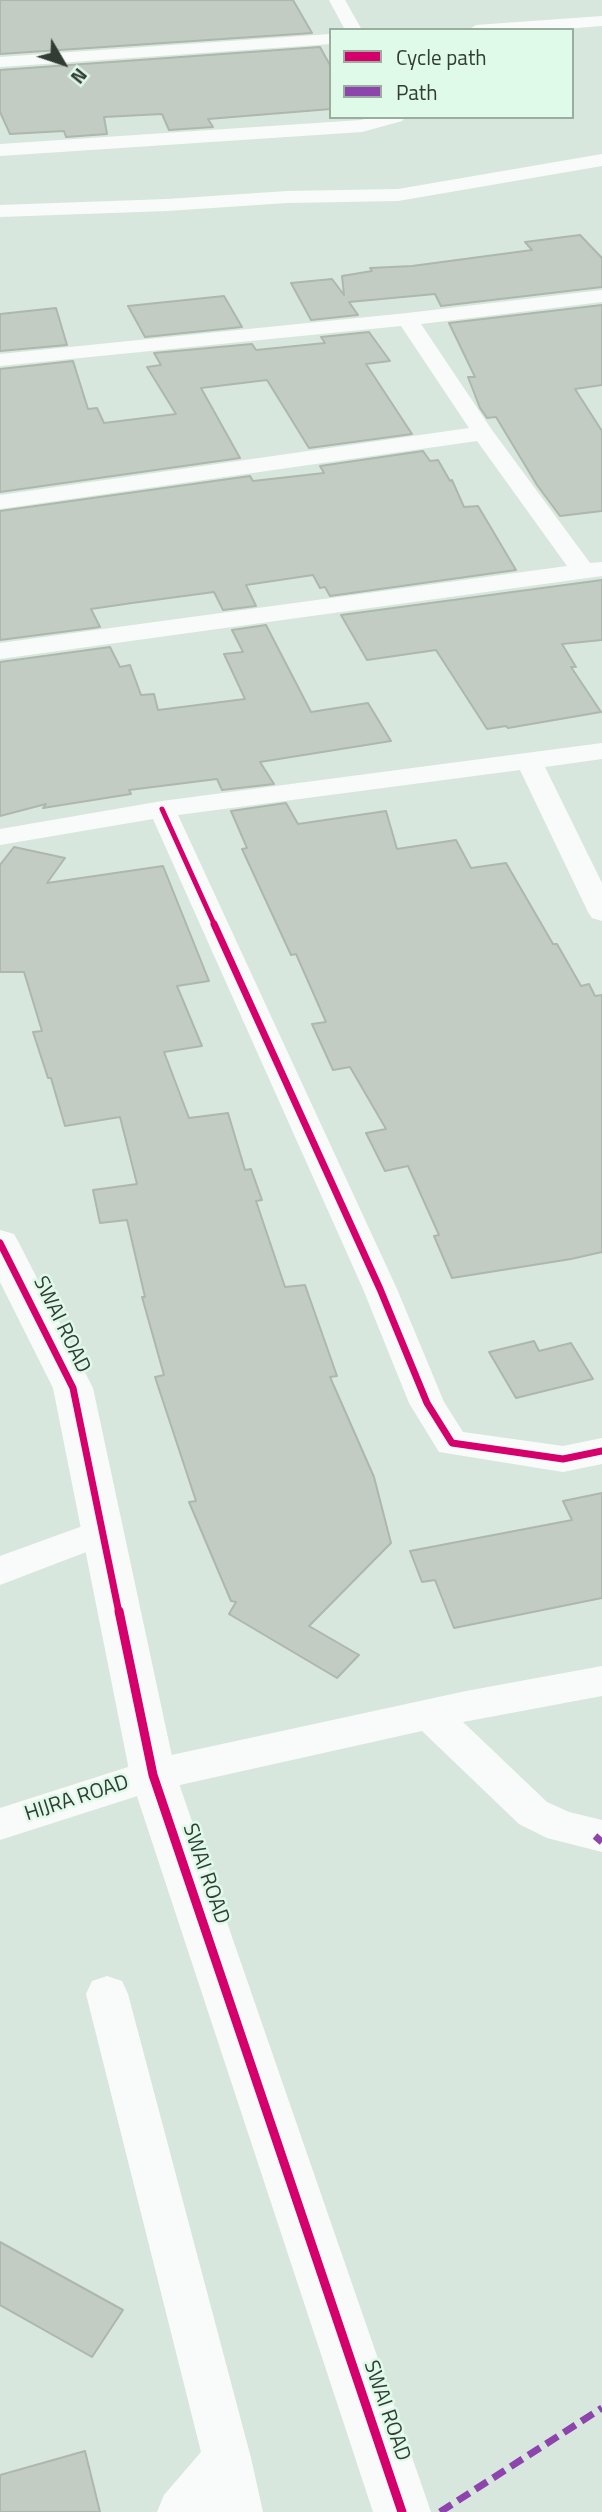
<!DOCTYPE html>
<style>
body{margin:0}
#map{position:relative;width:602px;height:2512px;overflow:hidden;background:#d8e7dd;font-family:"Titillium Web",sans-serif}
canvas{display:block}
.legend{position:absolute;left:329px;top:28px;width:245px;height:91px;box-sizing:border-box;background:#dffae8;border:2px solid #9aaea0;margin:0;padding:9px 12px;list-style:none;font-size:21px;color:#323c35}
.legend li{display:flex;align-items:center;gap:14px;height:35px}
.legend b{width:35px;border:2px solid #9aaea0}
.north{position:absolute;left:28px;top:28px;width:70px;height:70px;-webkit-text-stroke:5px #dffae8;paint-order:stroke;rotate:129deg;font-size:19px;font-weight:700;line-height:28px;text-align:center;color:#323c35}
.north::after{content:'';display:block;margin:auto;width:24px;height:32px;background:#323c35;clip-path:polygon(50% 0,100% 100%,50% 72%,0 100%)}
</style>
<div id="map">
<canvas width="602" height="2512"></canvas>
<ul class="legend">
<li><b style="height:9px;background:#d6006c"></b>Cycle path</li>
<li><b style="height:9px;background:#8e44ad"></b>Path</li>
</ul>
<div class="north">N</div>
</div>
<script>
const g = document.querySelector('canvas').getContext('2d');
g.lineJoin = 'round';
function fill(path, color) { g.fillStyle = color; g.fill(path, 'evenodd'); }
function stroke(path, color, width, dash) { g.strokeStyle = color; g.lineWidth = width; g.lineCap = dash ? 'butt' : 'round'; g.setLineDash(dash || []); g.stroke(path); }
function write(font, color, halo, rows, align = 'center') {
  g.font = font + ' "Titillium Web",sans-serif'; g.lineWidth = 5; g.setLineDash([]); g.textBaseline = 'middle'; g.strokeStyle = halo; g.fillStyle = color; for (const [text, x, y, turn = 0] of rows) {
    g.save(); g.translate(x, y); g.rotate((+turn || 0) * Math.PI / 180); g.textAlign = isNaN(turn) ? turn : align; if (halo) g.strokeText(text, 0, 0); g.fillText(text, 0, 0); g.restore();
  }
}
const building = new Path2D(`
 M0,0H293L312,33L0,54Z
 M320,47L331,67V109L208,119L213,127L169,130L162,114L104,117L107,134L66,137L64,131L10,134L0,112V70Z
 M580,235L602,258V287L441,306L435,294L349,302L358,315L311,320L291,283L332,279L344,295L342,276L372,271L370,268L412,266L532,250L525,242Z
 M224,296L242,327L145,337L128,306Z
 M602,305V385L575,389L602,431V511L560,516L537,485L496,417L487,418L480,408L468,377H475L449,323Z
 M56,308L67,345L0,351V314Z
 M369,332L390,361L366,364L412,434L309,448L267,380L201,388L240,458L0,492V369L73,361L88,409L97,408L104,423L176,414L147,367L161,365L154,353L252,344L256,350L325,343L321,337Z
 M423,451L430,461L438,460L450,481L452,480L464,507L478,506L516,570L330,596L325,587L320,588L313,575L246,585L256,606L223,610L214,592L132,603L91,609L100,627L0,640V511L250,476L253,481L324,473L320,466Z
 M602,580V640L562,644L576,667H571L601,712L508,728L506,726L487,729L436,650L367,660L341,615Z
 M266,625L311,712L368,703L391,741L260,762L274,784L222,790L217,779L129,790L131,794L43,808L46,804L0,816V662L110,647L120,667L130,665L141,695L154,694L158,710L245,699L224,654L243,652L232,630Z
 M286,803L298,824L386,811L397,849L456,840L471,868L506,863L553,944H557L581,986L589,984L595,996L602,995V1252L571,1259L452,1278L434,1236L439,1235L408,1166L385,1171L366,1133L386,1129L350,1067L333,1070L312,1024L326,1022L296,954L291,955L242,849L247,848L231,811Z
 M14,847L65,858L47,883L163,866L209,981L177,986L202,1046L164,1052L189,1118L228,1113L245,1170L251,1169L262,1200L256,1201L285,1287L305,1285L337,1376L330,1377L374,1477L391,1543L309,1626L359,1655L337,1678L229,1614L236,1602L231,1601L189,1502L196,1501L155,1377L164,1375L142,1297H145L127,1220L100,1223L93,1190L137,1184L120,1117L65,1126L51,1078H48L33,1032L42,1031L24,972H0V865Z
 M534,1341L539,1351L571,1343L593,1379L516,1398L489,1352Z
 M602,1493V1598L454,1628L435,1580L422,1582L410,1551L572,1520L563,1501Z
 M0,2242L123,2310L92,2357L0,2305Z
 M85,2451L100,2512H0V2475Z`);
const street = new Path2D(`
 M329,0H345L362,30H345Z
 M602,16V26L552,30H468L476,25Z
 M331,34V44L0,67V57Z
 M374,117H405L402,121L362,132L0,156V144L361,120Z
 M602,154V166L398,201L287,203L167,211L0,217V205L167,199L287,191L398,189Z
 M602,290V302L421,324L492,430L590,563L602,562V576L0,659V643L567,566L477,441L0,509V495L469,428L401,326L0,366V354L407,313Z
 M602,743V759L545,767L602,883V921L592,918L588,912L520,770L178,815L397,1289L444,1402L463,1432L563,1446L602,1438V1464L563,1472L439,1452L409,1403L363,1289L153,819L0,845V829L162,801Z
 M102,1519L115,1523L120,1532L115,1541L0,1585V1556Z
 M602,1666V1696L463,1722L547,1802L569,1812L602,1820V1852L547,1838L519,1824L422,1731L153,1791L0,1840V1808L153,1759L466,1691Z
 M107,1976L122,1981L128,1994L251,2458L263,2512H157L164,2495L201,2452L86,1994L92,1981Z`);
const secondary = new Path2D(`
 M0,1230L14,1234L19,1243L93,1388L176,1775L431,2512H373L130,1775L53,1388L0,1282Z`);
const quiet = new Path2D(`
 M595,1836L602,1842
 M440,2512L602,2408`);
const cyclewayFar2 = new Path2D(`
 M162,809L215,926`);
const cyclewayFar1 = new Path2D(`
 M214,924L380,1289L427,1403L452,1443L563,1459L602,1451
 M0,1243L73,1388L119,1613`);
const cycleway = new Path2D(`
 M119,1611L153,1775L402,2512`);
const nearStreetnames = [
 ["SWAI ROAD",61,1325,64],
 ["HIJRA ROAD",77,1799,-18],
 ["SWAI ROAD",205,1874,71],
 ["SWAI ROAD",386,2411,71]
];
fill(building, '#c3ccc2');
stroke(building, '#aeb7ad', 2);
fill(street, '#f9fbfa');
fill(secondary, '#f9fbfa');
stroke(quiet, '#8e44ad', 7, [14, 7]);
stroke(cyclewayFar2, '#d6006c', 5);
stroke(cyclewayFar1, '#d6006c', 7);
stroke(cycleway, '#d6006c', 9);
write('21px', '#323c35', '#dffae8', nearStreetnames);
</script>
